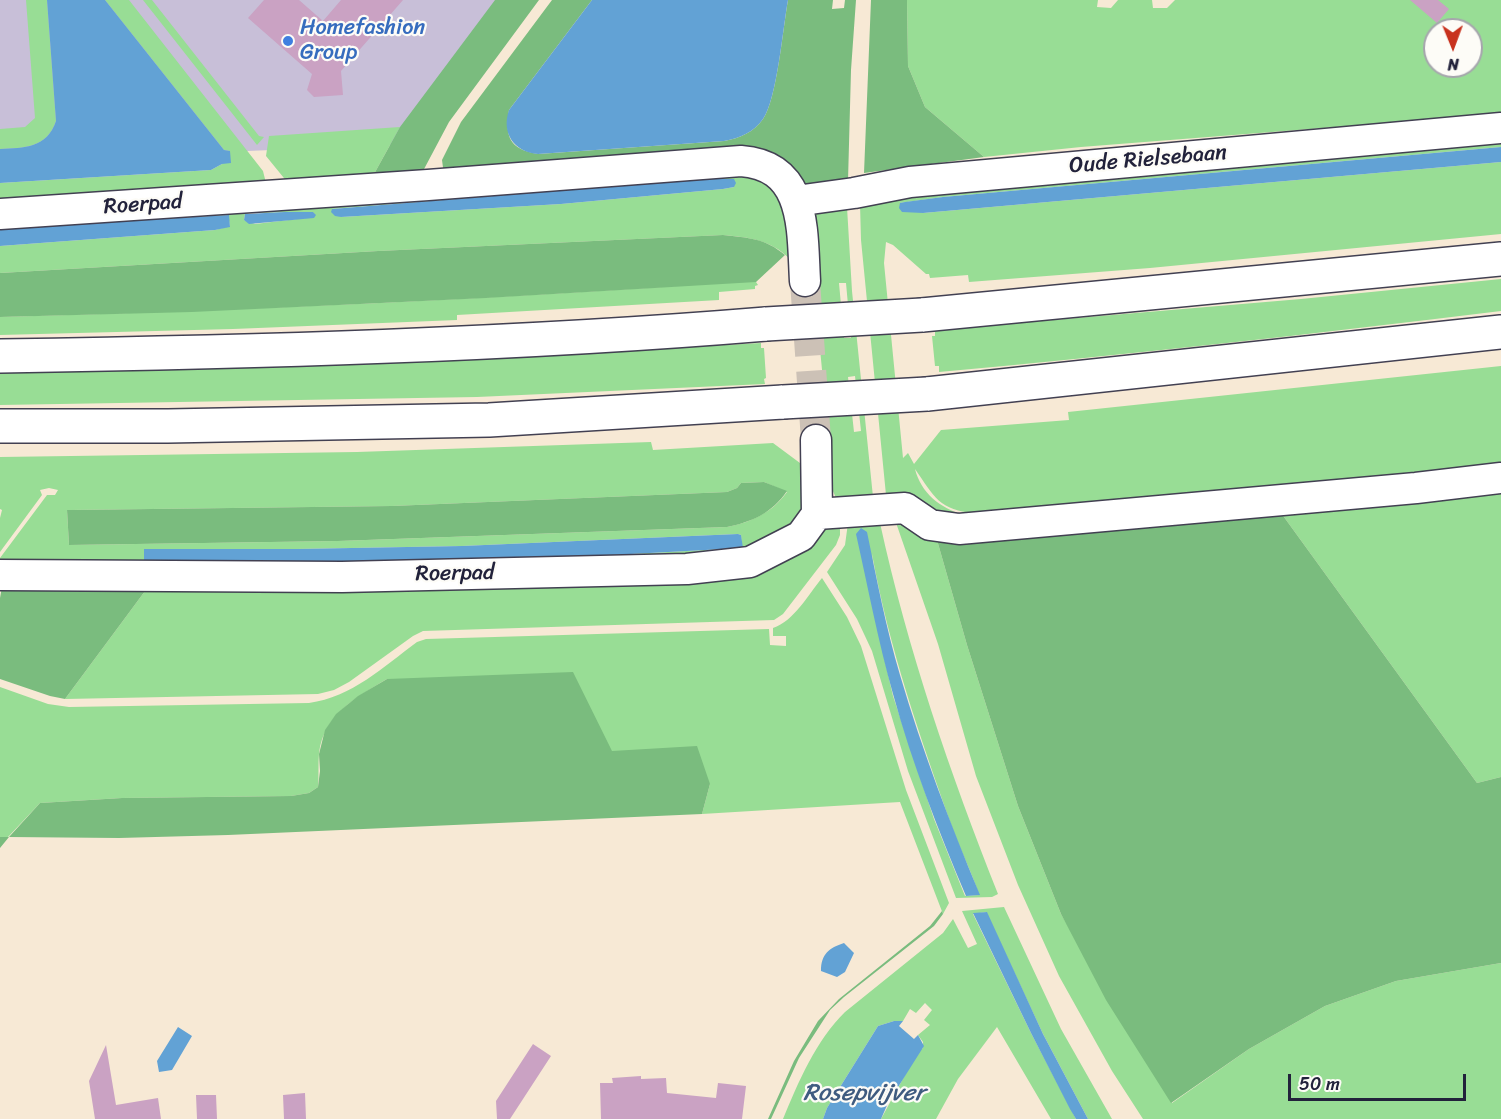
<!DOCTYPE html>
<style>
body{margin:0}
#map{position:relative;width:1501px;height:1119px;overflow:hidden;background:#f7e9d5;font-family:Sriracha,sans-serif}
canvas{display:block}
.north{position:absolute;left:1423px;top:18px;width:60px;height:60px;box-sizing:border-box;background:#fdfcf7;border:2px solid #a5a5ac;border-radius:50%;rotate:179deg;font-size:16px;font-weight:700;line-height:24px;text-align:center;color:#22223b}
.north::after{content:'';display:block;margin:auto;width:21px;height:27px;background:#c8321e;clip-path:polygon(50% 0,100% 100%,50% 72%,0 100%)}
.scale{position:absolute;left:1288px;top:1074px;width:178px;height:27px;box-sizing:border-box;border:3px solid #22223b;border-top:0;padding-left:8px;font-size:18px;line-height:21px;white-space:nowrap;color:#22223b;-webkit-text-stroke:4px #fdfcf7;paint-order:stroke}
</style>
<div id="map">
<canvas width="1501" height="1119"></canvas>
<div class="north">N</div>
<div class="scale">50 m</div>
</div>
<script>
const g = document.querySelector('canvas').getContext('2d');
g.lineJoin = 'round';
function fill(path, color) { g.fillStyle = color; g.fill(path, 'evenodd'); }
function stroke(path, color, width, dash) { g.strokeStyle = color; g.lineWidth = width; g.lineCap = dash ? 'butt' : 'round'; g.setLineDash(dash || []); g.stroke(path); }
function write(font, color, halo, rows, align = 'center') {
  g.font = font + ' Sriracha,sans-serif'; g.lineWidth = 4.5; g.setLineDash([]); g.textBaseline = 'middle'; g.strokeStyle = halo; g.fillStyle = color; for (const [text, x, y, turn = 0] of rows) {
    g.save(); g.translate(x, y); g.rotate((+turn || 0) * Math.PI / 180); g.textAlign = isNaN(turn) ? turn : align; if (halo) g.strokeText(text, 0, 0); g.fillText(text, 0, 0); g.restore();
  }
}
const industrial = new Path2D(`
 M0,0H529L420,144L0,161Z`);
const green = new Path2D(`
 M26,0H47L56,121C47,148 24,148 0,149V129L25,127L35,118Z
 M105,0H129L263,171L266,183L0,208V183L211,170L222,164L230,151L224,150Z
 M143,0H152L259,136L264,137L257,145Z
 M907,0H1098L1097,7L1111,8L1118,0H1152L1153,8H1167L1175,0H1501V114L1081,147L984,157L925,107L908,66ZM1435,30H1471V66H1435Z
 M400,127L374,174L288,183L266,156L269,136Z
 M1501,135V147L943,197L900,203L923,213L1501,162V234L1150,268L969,282L968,275L930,278L929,274H926L893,245L886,242L884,263L903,458L908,453L914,464L941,430L1069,420L1068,412L1501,366V462L1427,472L976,513C939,511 934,496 915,469C921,493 940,508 964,515L963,524L886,495L861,240L860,204L865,198Z
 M744,167L784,189L790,259C769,239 751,238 723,235L378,251L0,273V246L215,230L230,226L228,215L0,228ZM703,179H733L734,187L723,189L561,204L341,217L332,209ZM304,212H313L314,217L255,224L244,220L245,214L250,213Z
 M847,207L852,291L873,497L836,498L832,489L831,464L808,223L816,209ZM839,283H846L851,338H844ZM855,376L861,431L854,432L848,377Z
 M1501,279V311C1314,334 1126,355 939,372V366H935L932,336H935V330L1301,299Z
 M748,281L756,282L758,285L755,286V289L719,292V300L457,315V320L233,329L0,335V317C250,310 499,299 748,281Z
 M761,343V348H764L766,378L764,379L765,384L477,397L0,405V373C254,367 508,358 761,343Z
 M651,442L653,450L773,443L804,466L811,449H814C818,489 812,516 779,542L777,539L774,541L775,544L736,557L695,561C464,574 232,571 0,567V558L47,495H55L58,490L49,488L40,490L42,495L0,552V518L2,510L0,509V457L357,452ZM764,482L787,492C772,513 751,522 727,527L338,541L69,545L67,510H71L392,506L727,492L737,488L741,483ZM738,534L741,535L742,548L519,560L245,563L144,560V549H296L462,546Z
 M1501,485V777L1477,783L1276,506Z
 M894,517L935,533L967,645L1018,806L1061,914L1172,1103L1249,1049L1325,1006L1396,981L1501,963V1119H1143L1112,1071L1059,976L1018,885L976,776L938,644Z
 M848,523H880C908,651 950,773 998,894L992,897L956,898L908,771L872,651L857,619L827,572L845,545ZM872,554C889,648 920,737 952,827C960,850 972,872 979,895L965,896L934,819L893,696L879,635Z
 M840,526V535L836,545L783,614L774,620L423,631L413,636L349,682L334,690L318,694L65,699L151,583L654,577L819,528Z
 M822,578L847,617L861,646L906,790L949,903L943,914L900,802L702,814L710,784L387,679C357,697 324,714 319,753C318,764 319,775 318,787L309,793L291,796L122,798L40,803L8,837H0V687L48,704L69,707L309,703C352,697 383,667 417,642L426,639L769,629L770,645L786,646V636H773V628C794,621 808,595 822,578Z
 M1004,907L1061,1029L1112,1119H1088L1043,1034L986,912L973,914L1031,1033L1076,1119H1051L997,1027L958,1079L936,1119H881L918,1051L923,1048V1042L918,1035L930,1025L924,1020L932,1010L925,1003L916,1013L910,1009L903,1021H894L878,1026L827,1108L823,1119H783C798,1083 816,1040 845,1012L943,933L953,919L968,948L977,944L962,911Z`);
const forest = new Path2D(`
 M495,0H539L449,122L423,171L374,174L400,127Z
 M552,0H592L509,110C505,137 509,149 538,154L724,141C740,138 754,132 763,119C777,99 783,27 788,0H833L832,9L844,8L845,0H856L851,70L848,181L808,191L787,173L444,175L442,160L461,122Z
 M871,0H907L908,66L925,107L984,157L864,173Z
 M723,235C749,238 765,238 785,255L756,282L486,298L192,312L0,317V273L378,251Z
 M764,482L787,491C772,513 752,522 727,527L338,541L69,545L67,510H71L392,506L727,492L737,488L741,483Z
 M1276,506L1477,783L1501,777V963L1396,981L1325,1006L1249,1049L1171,1103L1106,1000L1061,914L1018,806L967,645L935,533Z
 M151,583L65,699L50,696L0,679V598L2,587Z
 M573,672L612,751L697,746L710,784L702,814L228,835L119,838L9,837L0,848V837H9L40,803L122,798L291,796L309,793L318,787L320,771L319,754L325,730L336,714L358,696L387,679Z
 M942,911L943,914L934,926L844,997L830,1010L799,1058L771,1119H768L794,1061L818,1021L839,999L930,926Z`);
const water = new Path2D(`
 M47,0H105L224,150L230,151L231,163L222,164L211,170L0,183V149C24,148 47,148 56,121Z
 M592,0H788C783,27 777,99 763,119C754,132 740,138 724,141L538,154C514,152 501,133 509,110Z
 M1501,147V162L923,213L902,212L899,208L900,203L905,202L943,197Z
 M703,179H734L736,183L734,187L723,189L561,204L341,217L335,216L331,212L332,209Z
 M285,212H313L316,215L314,218L249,224L244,220L245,214Z
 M229,215L230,227L215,230L0,246V228Z
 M861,528L867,532C877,580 886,628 900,675C922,750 950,823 980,895L966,896C938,830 912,763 893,694C878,641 868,587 856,534Z
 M738,534L741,535L743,548L519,560L245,563L144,561V549H296L462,546Z
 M987,912L1043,1034L1088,1119H1076L1070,1109L1031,1033L973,913Z
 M844,943L854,953L845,972L837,977L821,971C821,954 829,948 844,943Z
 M894,1021H903L899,1026L914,1039L918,1035L924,1046L888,1103L881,1119H823L827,1108L878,1026Z
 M178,1027L192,1036L172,1070L159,1072L157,1061Z`);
const building = new Path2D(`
 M264,0H299L323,21L341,0H403L341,71L343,95L314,97L307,90L312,74L248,18Z
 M1410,0H1438L1449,9L1437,23Z
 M533,1044L551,1056L510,1119H497L496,1101Z
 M106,1045L116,1105L158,1098L161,1119H95L89,1081Z
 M641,1076V1079L666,1078L667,1093L716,1098L718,1083L746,1086L742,1119H601L600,1083H613L612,1078Z
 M305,1093L306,1119H284L283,1095Z
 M196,1095H216L217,1119H197Z`);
const minorTunnel = new Path2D(`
 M805,281L816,440`);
const minor = new Path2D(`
 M796,201L854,193L910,182L1501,128
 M0,214L428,185L741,161C807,166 802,230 805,281
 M817,514L905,508L930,525L959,529L1416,488L1501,478
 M0,575L342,577L687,569L750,562L801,536L817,514L816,440`);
const highway = new Path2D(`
 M922,315L1501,259
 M0,356C255,352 512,345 766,324
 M927,394L1501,332
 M0,426H168L489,420L783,402`);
const highwayBridge = new Path2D(`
 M766,324L922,315
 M783,402L927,394`);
const markers = [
 [288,41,6,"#3f7fe0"]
];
const shopNames = [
 ["Homefashion",300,28],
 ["Group",300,53]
];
const streetNames = [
 ["Oude Rielsebaan",1148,160,-5],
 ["Roerpad",143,205,-4],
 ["Roerpad",455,574,-1]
];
const waterNames = [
 ["Rosepvijver",864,1094]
];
fill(industrial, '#c8bfd8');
fill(green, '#98dd95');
fill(forest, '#7abc7e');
fill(water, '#62a2d5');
fill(building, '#caa2c3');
stroke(minorTunnel, '#ccc1b6', 30, [30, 15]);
stroke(minor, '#424052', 33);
stroke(highway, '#424052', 36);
stroke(minor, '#fff', 30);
stroke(highway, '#fff', 33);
stroke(highwayBridge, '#424052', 36, []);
stroke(highwayBridge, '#fff', 33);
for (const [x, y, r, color] of markers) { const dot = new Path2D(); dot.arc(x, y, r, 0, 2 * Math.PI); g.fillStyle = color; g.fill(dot); stroke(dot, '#fdfcf7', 2); }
write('22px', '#366cbe', '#fdfcf7', shopNames, 'left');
write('22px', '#22223b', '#fdfcf7', streetNames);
write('italic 24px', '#3f5c80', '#fdfcf7', waterNames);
</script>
